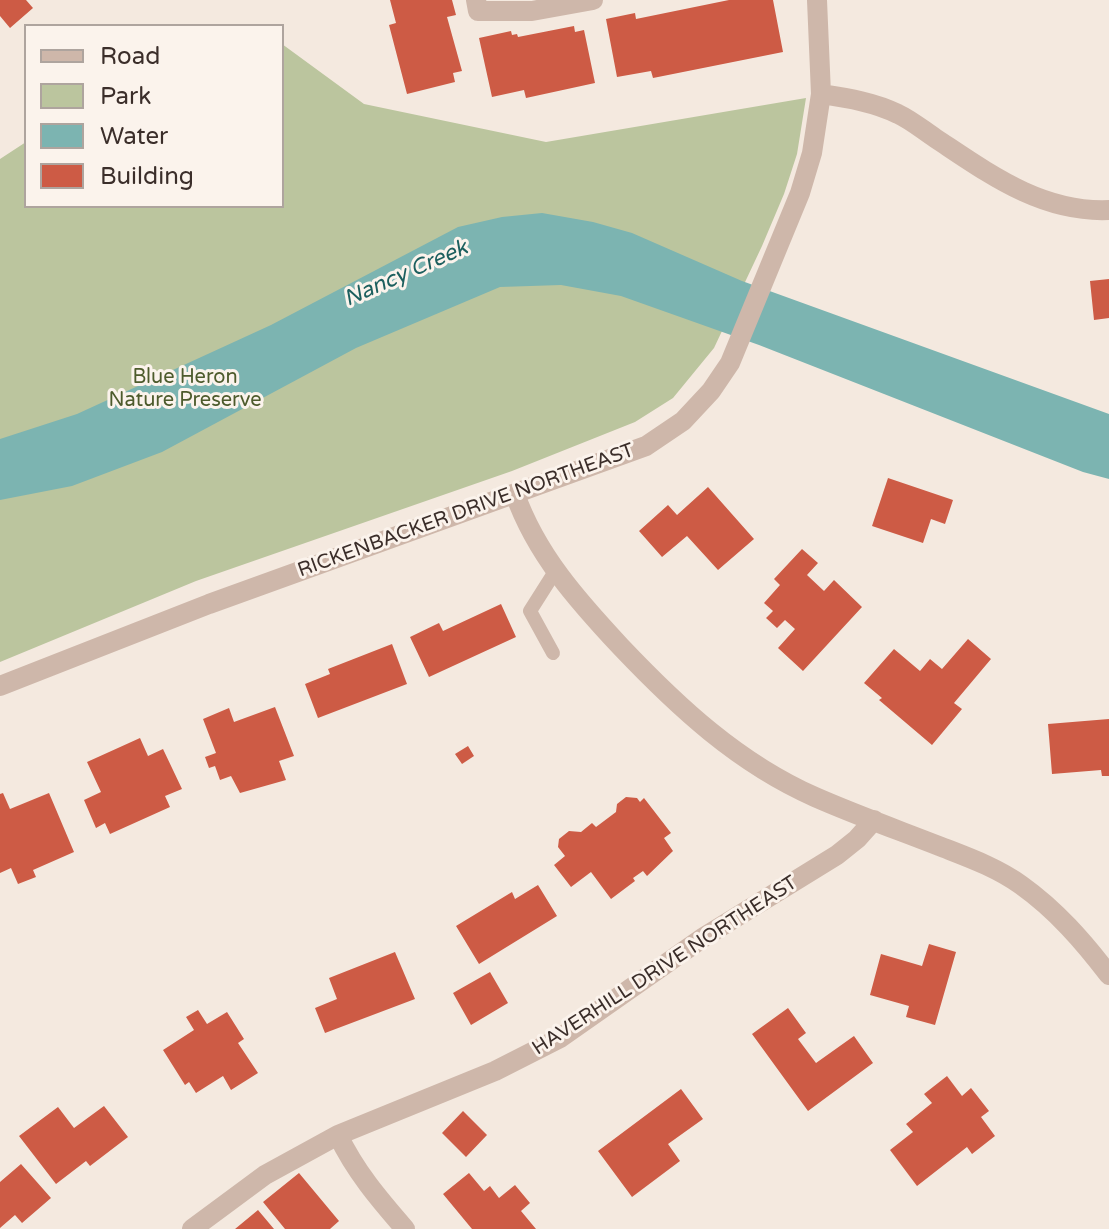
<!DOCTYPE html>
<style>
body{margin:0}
#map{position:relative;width:1109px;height:1229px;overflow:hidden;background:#f4e9df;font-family:"Varela Round",sans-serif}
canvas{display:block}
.legend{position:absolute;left:24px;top:24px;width:260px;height:184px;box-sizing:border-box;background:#fbf3ec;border:2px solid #aea49e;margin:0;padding:10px 14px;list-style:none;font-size:24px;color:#3b2e2a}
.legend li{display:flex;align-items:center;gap:16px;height:40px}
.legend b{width:40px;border:2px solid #aea49e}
</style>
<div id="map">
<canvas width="1109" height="1229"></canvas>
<ul class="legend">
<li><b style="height:10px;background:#ceb7aa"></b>Road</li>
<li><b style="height:22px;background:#bbc59e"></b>Park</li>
<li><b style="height:22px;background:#7cb4b1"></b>Water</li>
<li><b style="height:22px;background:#cd5b45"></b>Building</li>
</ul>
</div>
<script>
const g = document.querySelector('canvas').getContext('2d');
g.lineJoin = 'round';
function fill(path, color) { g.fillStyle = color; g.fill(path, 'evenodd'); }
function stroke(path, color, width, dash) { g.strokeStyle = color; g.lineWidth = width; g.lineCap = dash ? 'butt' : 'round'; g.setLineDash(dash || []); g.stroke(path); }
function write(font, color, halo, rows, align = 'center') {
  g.font = font + ' "Varela Round",sans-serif'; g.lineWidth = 6; g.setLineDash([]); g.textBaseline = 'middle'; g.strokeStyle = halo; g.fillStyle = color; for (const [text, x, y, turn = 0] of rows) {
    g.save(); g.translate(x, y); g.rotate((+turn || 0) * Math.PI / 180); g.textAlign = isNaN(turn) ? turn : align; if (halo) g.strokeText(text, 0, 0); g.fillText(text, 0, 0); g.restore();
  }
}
const green = new Path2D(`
 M282,44L364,104L546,142L806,98L797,154L784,194L762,246L714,348L673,398L635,422L512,471L196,581L0,662V159L26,142V206H282Z`);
const water = new Path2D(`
 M542,213L593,222L632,233L742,281L1109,414V479L1083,472L759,345L621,296L561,285L500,287L356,348L162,452L72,486L0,500V439L77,414L271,325L458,227L502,217Z`);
const building = new Path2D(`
 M0,0H26L33,8L10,28L0,16Z
 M390,0H452L456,15L447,17L462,71L453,73L455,82L407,94L389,25L396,23Z
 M729,0H773L783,52L653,78L651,71L617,77L606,19L635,13L636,19Z
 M574,26L575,32L584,30L595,83L526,98L524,90L492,97L479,38L511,31L512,35L517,34L518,37Z
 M1109,279V318L1094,320L1090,281Z
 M888,478L953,500L945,524L931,519L923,543L872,526Z
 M708,487L754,539L718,570L687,536L662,557L639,531L668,505L677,515Z
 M802,549L818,563L807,575L824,591L834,580L862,607L803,671L778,648L795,629L785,620L777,628L766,618L773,611L764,603L780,585L774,579Z
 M501,604L516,637L429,677L410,637L439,623L443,631Z
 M968,639L991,659L954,703L962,709L932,745L879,700L882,698L864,683L894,649L920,671L930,659L942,669Z
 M392,644L407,684L318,718L305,684L330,674L328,669Z
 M275,707L294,756L279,761L286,780L240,793L231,776L220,780L215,766L209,768L205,757L216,753L203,719L229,708L234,722Z
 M1109,719V776H1102L1101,770L1052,774L1048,724Z
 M140,738L148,756L163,749L182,789L165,796L170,807L110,834L105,823L96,828L84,800L101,792L87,762Z
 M468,746L474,756L462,764L455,754Z
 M3,793L10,809L49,793L74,852L33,870L36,877L18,884L11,868L0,873V794Z
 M626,797L637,798L640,802L644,798L671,833L664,838L673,851L647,876L643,871L633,878L635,881L611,899L591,872L571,887L554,865L565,856L558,847L559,839L569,831L581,832L592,823L596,827L616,812L617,804Z
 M538,885L557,916L479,964L456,926L512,892L515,899Z
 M929,944L956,952L935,1025L906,1017L909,1006L870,995L881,954L922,966Z
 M395,952L415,999L325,1033L315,1008L337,999L329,978Z
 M490,972L508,1003L471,1025L453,993Z
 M788,1008L806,1033L798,1039L816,1063L854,1036L873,1063L808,1111L752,1034Z
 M198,1010L207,1024L227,1012L244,1039L238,1043L258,1073L231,1090L223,1076L196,1093L189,1082L185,1085L163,1050L194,1030L186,1017Z
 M947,1076L962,1096L971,1088L989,1111L981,1117L995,1136L972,1154L967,1147L917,1186L890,1150L913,1132L906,1124L932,1103L924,1094Z
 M681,1089L703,1119L668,1144L680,1161L632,1197L598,1151Z
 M104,1106L128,1137L90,1166L86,1161L56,1184L19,1136L58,1107L74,1128Z
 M463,1111L487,1135L466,1157L442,1133Z
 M21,1164L51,1198L22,1223L15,1215L0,1228V1182Z
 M299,1173L339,1221L330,1229H285L263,1202Z
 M469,1173L484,1191L490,1186L499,1198L515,1185L530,1203L521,1211L536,1229H472L443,1194Z
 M258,1210L274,1229H235Z`);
const service = new Path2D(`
 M553,653L530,611L556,570`);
const minor = new Path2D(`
 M476,0L478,11H532L593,0
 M821,94C847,98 874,102 898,114C911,120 923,130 935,138C988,173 1041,213 1109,210
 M515,494C536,554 578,601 621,647C678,707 738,763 815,797C856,815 898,830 939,846C967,857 996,867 1021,885C1056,910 1083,941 1109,975
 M0,686L209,604L646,446L683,421L711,391L730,363L800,193L812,153L821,94L817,0
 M338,1135C355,1171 379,1199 405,1229
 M192,1229L265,1175L338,1135L495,1071L560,1038L704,937L837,855L857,839L874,820`);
const parkNames = [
 ["Blue Heron",185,378],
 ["Nature Preserve",185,401]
];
const streetNames = [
 ["RICKENBACKER DRIVE NORTHEAST",466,511,-20],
 ["HAVERHILL DRIVE NORTHEAST",665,966,-33]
];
const waterNames = [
 ["Nancy Creek",406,274,-24]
];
fill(green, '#bbc59e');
fill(water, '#7cb4b1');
fill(building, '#cd5b45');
stroke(service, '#ceb7aa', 14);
stroke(minor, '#ceb7aa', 20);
write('20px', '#4d5b2c', '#fbf3ec', parkNames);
write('20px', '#3b2e2a', '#fbf3ec', streetNames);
write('italic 22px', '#1c5f5e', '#fbf3ec', waterNames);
</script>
